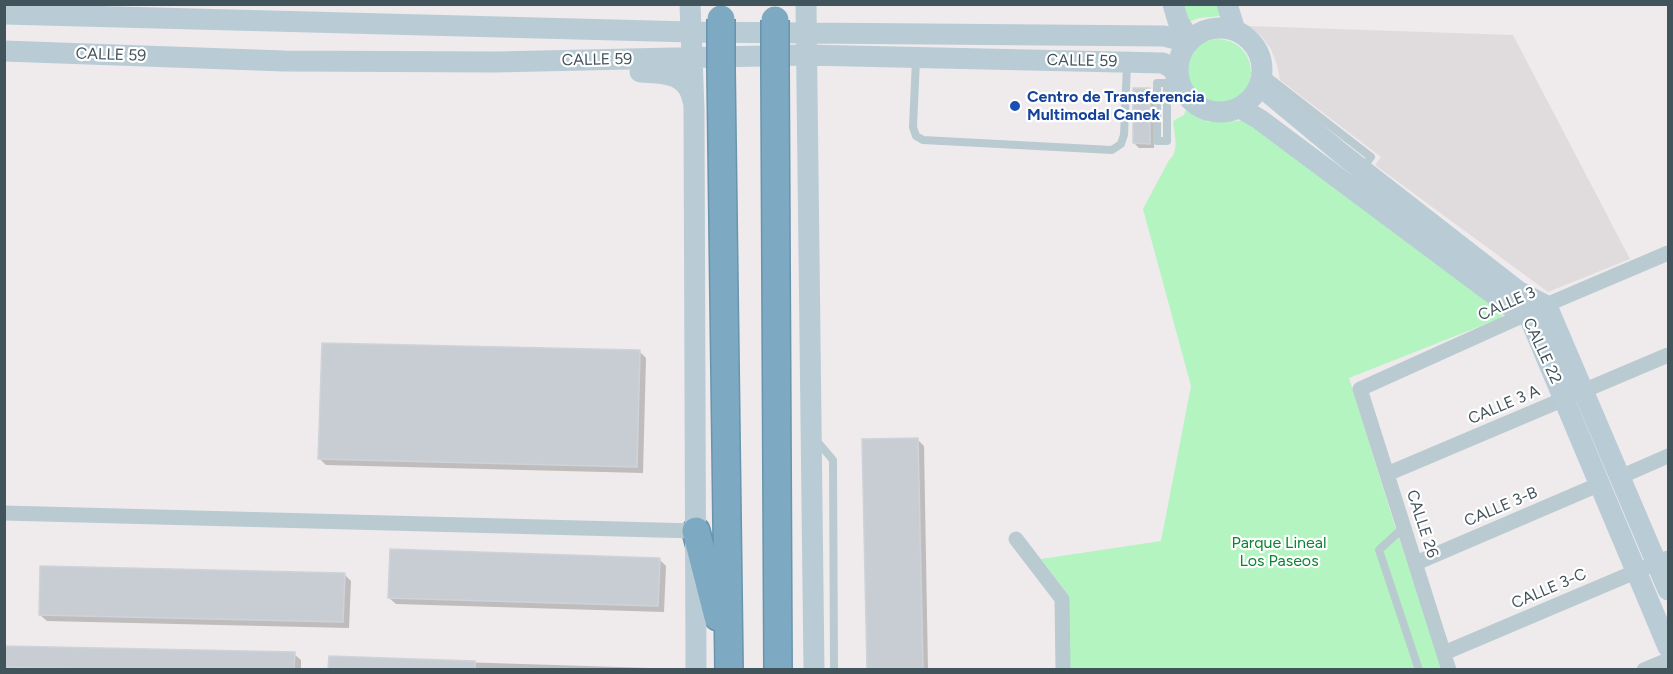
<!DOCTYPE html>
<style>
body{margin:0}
#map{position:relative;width:1673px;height:674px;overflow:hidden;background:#efebec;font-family:Figtree,sans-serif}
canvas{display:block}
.frame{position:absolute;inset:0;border:6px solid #42545b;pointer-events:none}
</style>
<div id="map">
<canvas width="1673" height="674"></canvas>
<div class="frame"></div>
</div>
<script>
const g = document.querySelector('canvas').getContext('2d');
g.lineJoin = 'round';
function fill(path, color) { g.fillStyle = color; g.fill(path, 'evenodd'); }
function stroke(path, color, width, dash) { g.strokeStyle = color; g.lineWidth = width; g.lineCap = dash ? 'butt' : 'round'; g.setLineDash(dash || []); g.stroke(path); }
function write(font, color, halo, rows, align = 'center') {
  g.font = font + ' Figtree,sans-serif'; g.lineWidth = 4.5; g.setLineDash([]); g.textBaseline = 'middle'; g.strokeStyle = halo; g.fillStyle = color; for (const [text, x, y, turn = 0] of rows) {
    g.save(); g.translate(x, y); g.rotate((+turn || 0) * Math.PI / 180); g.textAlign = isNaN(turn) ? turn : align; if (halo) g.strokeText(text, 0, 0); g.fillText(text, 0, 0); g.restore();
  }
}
const education = new Path2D(`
 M1249,26L1513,35L1630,259L1548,292L1375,165L1381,157L1280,80L1277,65L1271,49L1261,36Z`);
const green = new Path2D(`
 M1179,5H1217L1220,16L1199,18L1185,23Z
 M1185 72a33 33 0 1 1 66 0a33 33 0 1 1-66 0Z
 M1186,110L1208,122L1252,120L1505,309L1501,318L1349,378L1394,523L1442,669H1065L1067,593L1041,559L1161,541L1191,386L1143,209L1169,160C1180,152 1174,133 1173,121L1184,115Z`);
const shadow = new Path2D(`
 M1150,90L1155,95L1154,148H1139L1134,143Z
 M640,352L646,358L643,473L326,465L320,459Z
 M917,439L924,446L928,670H868L864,441Z
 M659,559L666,566L664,612L396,604L389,598Z
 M344,574L351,581L349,628L47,621L40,615Z
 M4,648L294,654L301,660V670H4Z
 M330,658L650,668L652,670H330Z`);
const building = new Path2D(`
 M1133,88H1150V144L1133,143Z
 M322,343L640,350L637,467L318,459Z
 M918,438L923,669H867L862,439Z
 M390,549L660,558L658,606L388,598Z
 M40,566L345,573L343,622L39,615Z
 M4,646L295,652L294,669H104L4,667Z
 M329,656L475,661V669H328Z`);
const lane = new Path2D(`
 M916,59L913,127L916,136L923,140L1112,150L1121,144L1124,135L1127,65
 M1263,73L1371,157L1363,168
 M1167,94V141H1157V83H1167V94L1184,93
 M816,440L833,460L834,670
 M1404,527L1379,550L1419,670`);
const street = new Path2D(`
 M1387,474L1668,355
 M1620,477L1668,456
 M4,513L696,531
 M1016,539L1062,599L1063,670
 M1416,563L1600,484
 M1444,653L1668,558
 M1449,670L1360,389L1553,302L1668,253
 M1644,670L1668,660`);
const secondary = new Path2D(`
 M690,4L694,109L696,670
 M806,4L814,670
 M1173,4L1178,21L1190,40
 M1227,4L1235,30
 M4,14L691,32L1164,36L1188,42
 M1178 70a42 42 0 1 1 84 0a42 42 0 1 1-84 0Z
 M4,51L284,61L496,62L806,55L1163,63L1173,69L1179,82
 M640,72C663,73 688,72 693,101
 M1260,86L1342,154L1518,291L1547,306L1668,590
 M1240,108L1259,119L1511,307L1528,314L1668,647`);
const highway = new Path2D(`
 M775,68L778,670
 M721,69L729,670
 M696,531L718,617`);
const highwayBridge = new Path2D(`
 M775,68V20
 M721,69V19`);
const markers = [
 [1015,106,6,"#1a4fb4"]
];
const streetNames = [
 ["CALLE 59",111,55,2],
 ["CALLE 59",597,60,-1],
 ["CALLE 59",1082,61,1],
 ["CALLE 3",1507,304,-24],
 ["CALLE 22",1542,351,65],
 ["CALLE 3 A",1504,405,-23],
 ["CALLE 3-B",1501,507,-23],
 ["CALLE 26",1422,524,72],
 ["CALLE 3-C",1549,589,-23]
];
const transitNames = [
 ["Centro de Transferencia",1027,97],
 ["Multimodal Canek",1027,115]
];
const parkNames = [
 ["Parque Lineal",1279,543],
 ["Los Paseos",1279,561]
];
fill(education, '#e0dcde');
fill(green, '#b3f4c1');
fill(shadow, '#0003');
fill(building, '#c7cdd2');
stroke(building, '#cfd3d9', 1.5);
stroke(highway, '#6895ad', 30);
stroke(lane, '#bacad1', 8);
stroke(street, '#bacad1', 15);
stroke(secondary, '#b9ccd6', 21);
stroke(highway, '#7daac2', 27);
stroke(highwayBridge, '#6895ad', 30, []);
stroke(highwayBridge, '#7daac2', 27);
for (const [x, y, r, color] of markers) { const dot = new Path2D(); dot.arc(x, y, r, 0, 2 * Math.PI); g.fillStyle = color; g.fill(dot); stroke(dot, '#fff', 2); }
write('16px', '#42545b', '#fff', streetNames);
write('bold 16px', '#164399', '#fff', transitNames, 'left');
write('16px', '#0b8433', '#fff', parkNames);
</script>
